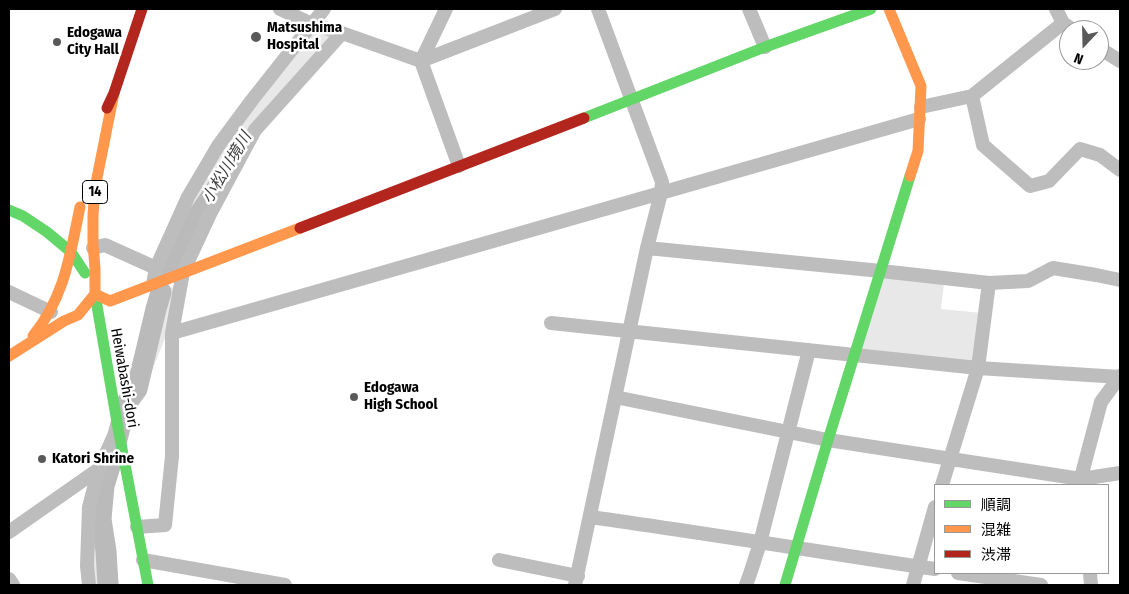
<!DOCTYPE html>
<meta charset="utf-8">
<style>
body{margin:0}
#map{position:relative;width:1129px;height:594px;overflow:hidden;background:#fff;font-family:"Fira Sans Condensed","Noto Sans JP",sans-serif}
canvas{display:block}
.frame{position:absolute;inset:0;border:10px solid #000;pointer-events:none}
.legend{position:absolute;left:934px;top:484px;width:175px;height:90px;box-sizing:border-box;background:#fff;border:1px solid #999;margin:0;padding:6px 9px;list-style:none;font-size:15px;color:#000}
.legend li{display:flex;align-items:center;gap:10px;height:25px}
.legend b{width:25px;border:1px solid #999}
.north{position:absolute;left:1059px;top:20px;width:50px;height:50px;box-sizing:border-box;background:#fff;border:1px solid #999;border-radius:50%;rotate:201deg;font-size:14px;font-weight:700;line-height:20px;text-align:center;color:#000}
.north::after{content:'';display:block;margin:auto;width:18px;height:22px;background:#595959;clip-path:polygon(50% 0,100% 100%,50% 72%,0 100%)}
</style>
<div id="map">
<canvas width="1129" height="594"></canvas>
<div class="frame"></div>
<ul class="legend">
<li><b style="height:6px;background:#63d668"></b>順調</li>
<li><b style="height:6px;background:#ff974d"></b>混雑</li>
<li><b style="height:6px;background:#b3261e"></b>渋滞</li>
</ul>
<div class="north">N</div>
</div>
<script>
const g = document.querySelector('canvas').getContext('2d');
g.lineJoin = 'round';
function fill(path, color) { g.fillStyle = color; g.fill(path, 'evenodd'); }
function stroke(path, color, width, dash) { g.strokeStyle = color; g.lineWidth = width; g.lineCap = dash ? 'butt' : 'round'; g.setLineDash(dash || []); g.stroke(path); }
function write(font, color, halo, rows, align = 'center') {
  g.font = font + ' "Fira Sans Condensed","Noto Sans JP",sans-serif'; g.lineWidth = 5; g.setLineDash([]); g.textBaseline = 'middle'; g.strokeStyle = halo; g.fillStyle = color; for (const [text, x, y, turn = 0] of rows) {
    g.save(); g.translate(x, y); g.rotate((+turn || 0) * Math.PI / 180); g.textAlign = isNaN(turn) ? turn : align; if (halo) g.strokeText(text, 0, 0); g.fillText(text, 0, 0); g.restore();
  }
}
const green = new Path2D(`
 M313,27L337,34L253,129L181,270L158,280L159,268L220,146Z
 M883,277L944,283L941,309L982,313L975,366L860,353Z
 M179,284L174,316L133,418L128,374L156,295Z
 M107,463L114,471L110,518L119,585H92L91,506Z`);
const river = new Path2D(`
 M168,268L173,252L222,181L228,168
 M108,585L106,551L101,519L104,486L111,463L126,404L137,389L156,309L161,292`);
const street = new Path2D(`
 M280,9L312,24L342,33L421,61L555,9
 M446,9L421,61L459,166
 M749,9L765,47
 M1056,9L1063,23L1073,30
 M1099,48L1120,61
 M972,96L983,145L1030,186L1049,181L1080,149L1100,155L1120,170
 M921,107L972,96L1063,23
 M93,248L105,245L156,268
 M647,248L881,271L989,283L1028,281L1053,268L1096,275L1120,280
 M153,284L156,268L188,197L218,146L252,100L324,9
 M9,292L51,312
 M551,323L978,368L1120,377
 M172,333L919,119
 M615,397L828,440L951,459L1081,479L1120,473
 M942,485L978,368L989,283
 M1079,485L1101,402L1120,376
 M590,517C705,533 820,552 935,569
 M137,527L165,525L172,456V333L183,272L210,214L255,130L342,33
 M9,532L99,469
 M143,560L285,585
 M499,560L578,576
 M958,573L1041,585
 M1090,573L1091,585
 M9,579L13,585
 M89,585L87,566L89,507L99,469L117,429
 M575,585L647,248L661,193L662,182L598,9
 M746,585L750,574L760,543L809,350
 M913,585L935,507`);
const fast = new Path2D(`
 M584,118L765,47L871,9
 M9,210L23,216L47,232L71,252L85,273
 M95,294L118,428L148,585
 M785,585L828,440L910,176`);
const slow = new Path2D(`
 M889,9L921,86L918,151L910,176
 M95,294L110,301L300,228
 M33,336C65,296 70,255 80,207
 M9,356L64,321L78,315L95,294V269L93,242V215L95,188L114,93`);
const jam = new Path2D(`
 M107,108L114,93L142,9
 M300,228L584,118`);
const markers = [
 [256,37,6,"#595959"],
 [57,42,5,"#595959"],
 [354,397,5,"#595959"],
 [42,459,5,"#595959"]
];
const shields = [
 [95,192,25]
];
const shieldNames = [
 ["14",95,192]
];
const poiNames = [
 ["Matsushima",267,28],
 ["Hospital",267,45],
 ["Edogawa",67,33],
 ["City Hall",67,50],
 ["Edogawa",364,388],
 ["High School",364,405],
 ["Katori Shrine",52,459]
];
const streetNames = [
 ["Heiwabashi-dori",124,378,80]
];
const waterNames = [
 ["小松川境川",227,168,-59]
];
fill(green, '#e8e8e8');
stroke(river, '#bababa', 21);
stroke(street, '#bdbdbd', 14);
stroke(fast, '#63d668', 11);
stroke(slow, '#ff974d', 11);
stroke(jam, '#b3261e', 11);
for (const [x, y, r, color] of markers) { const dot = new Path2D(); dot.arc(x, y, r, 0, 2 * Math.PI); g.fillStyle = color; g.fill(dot); stroke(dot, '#fff', 2); }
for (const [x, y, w] of shields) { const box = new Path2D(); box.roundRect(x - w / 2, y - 11.5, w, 23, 4); g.fillStyle = '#fff'; g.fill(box); stroke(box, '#000', 1); }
write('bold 14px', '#000', null, shieldNames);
write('bold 15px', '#000', '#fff', poiNames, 'left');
write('15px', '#000', '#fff', streetNames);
write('italic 16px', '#3e3e3e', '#fff', waterNames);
</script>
